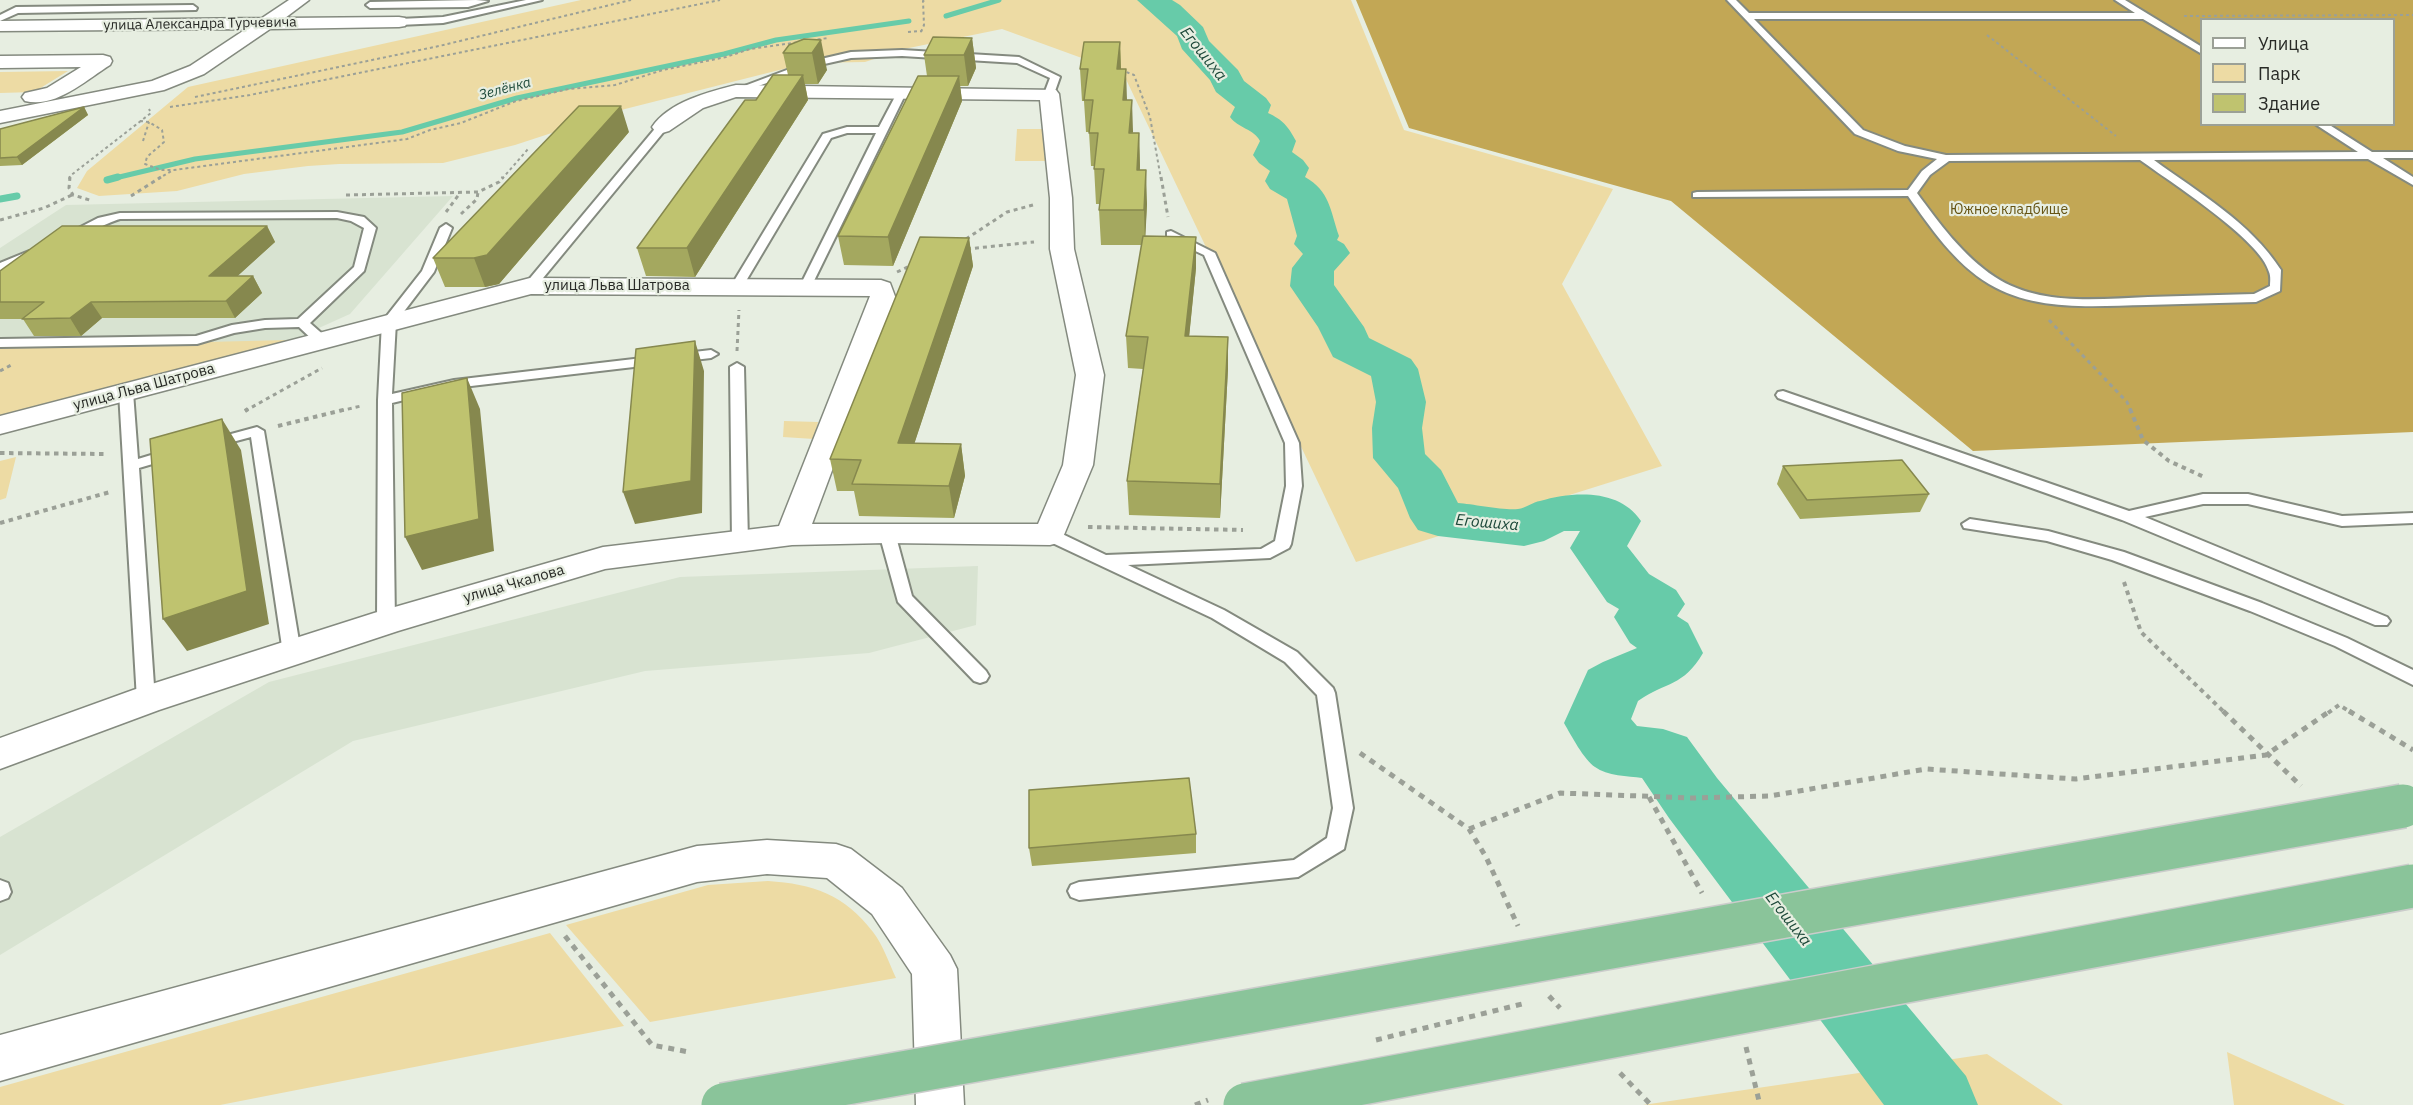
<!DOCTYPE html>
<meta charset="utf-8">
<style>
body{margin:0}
#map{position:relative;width:2413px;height:1105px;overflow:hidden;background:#e7eee1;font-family:"IBM Plex Sans",sans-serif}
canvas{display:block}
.legend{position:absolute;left:2200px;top:18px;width:195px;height:108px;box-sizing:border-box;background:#e7eee1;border:2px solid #9ba096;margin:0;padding:8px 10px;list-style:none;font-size:18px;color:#282a26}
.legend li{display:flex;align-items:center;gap:12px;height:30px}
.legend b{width:30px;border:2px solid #9ba096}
</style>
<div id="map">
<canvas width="2413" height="1105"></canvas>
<ul class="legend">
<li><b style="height:8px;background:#fff"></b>Улица</li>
<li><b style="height:16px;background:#eddba4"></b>Парк</li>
<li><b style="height:16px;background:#bfc36f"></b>Здание</li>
</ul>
</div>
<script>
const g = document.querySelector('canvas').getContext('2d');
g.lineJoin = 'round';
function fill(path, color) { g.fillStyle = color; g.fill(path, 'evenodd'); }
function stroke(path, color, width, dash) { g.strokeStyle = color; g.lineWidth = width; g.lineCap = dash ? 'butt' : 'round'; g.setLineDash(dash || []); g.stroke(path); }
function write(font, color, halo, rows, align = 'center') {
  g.font = font + ' "IBM Plex Sans",sans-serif'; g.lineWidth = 4.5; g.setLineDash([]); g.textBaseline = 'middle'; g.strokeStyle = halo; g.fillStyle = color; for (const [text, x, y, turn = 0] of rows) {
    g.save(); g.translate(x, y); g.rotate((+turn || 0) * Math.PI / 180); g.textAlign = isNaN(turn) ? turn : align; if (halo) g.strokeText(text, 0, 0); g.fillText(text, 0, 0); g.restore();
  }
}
const built = new Path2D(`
 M453,196L350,314L281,345L0,419V248L66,205Z
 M978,566L976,625L869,653L645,671L353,741L0,955V837L269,682L680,577Z`);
const green = new Path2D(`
 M581,0H1351L1404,130L1613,189L1562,284L1662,466L1356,562L1123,73L1002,29L904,49L865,62L807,63L625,109L515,145L443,163L339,164L308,166L244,174L177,191L99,196L77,188L87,171L188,87Z
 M68,71L34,92L0,93V72Z
 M1017,129H1048L1050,161H1015Z
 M289,340L0,417V347Z
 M784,421L818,422L814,439L783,437Z
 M16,457L6,498L0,500V461Z
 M768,881C813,884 844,894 873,932C883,945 889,963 896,978L650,1022L566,925L708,885Z
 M550,933L624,1026L220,1105H0V1087Z
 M2227,1052L2345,1105H2234Z
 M1987,1054L2063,1105H1643Z`);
const forest = new Path2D(`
 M1356,0H2413V432L1973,451L1671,201L1409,128ZM2202,20H2394V124H2202Z`);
const streamFar1 = new Path2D(`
 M946,16L999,0
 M111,179L195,159L402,132L517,98L724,54L776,40L909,21`);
const stream = new Path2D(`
 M107,180L118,177
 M0,199L17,196`);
const river = new Path2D(`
 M1137,0H1172L1180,5L1203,27L1209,41L1238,70L1244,81L1266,98L1271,105L1268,113C1283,120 1288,126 1296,141L1292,152L1303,160L1309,168L1305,177C1330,191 1330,210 1339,236L1337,240L1344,244L1350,253L1334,271V285L1364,327L1369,338L1411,359L1418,369L1426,402L1422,428L1425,454L1441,470L1458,503C1473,504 1506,511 1518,509C1526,508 1533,502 1540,501C1574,491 1620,489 1641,521L1627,546L1649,574L1676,590L1685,604L1677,616L1688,623L1703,653C1683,687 1667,681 1638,701L1631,719L1637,726L1663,729L1687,737L1717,778L1966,1076L1978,1105H1884L1669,818L1642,778C1628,776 1607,776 1595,767C1584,760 1571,735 1564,723L1588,670L1603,662L1637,648L1630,643L1614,617L1619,609L1607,602L1570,548L1580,531H1564L1544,541L1524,546L1438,536L1418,530L1410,518L1398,488L1373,458L1372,428L1376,402L1371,376L1333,357L1318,327L1290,286L1292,268L1303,254L1294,244L1297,236L1287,199L1270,189L1265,181L1270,171L1259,163L1253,155L1260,141C1254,129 1238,128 1230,117L1235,107L1216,92L1210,80L1182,49L1177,36Z`);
const pathFar3 = new Path2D(`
 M2184,16L2413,15
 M908,32L922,31
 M921,32L924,25L923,1L927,0
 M1987,35L2116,136
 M1121,70L1134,75L1150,117L1161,179
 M195,97L439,46L631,0
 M170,107L250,95L720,0
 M140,121L149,122L162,130L164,142L147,157L145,164L161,170H174L407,139L430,130L461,123L516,101L569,89L615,85L663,70L726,57L750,49L828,38
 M143,141L149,122
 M69,179L70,176L151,113L149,109
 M158,179L173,170
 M502,179L528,149`);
const pathFar2 = new Path2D(`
 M70,177L69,188L73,195L93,201
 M1161,177L1168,217
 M346,195L478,192L499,182L503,177
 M131,196L161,177
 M446,212L460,193
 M461,214L477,199L478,192
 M0,220L44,208L72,195
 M966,239L1007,212L1033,205
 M967,249L1034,242
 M897,272L912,265
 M2049,320L2127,402L2131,411
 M737,351L739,310
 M0,371L13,364
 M245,411L322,368
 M340,411L361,406`);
const pathFar1 = new Path2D(`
 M2130,409L2143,440L2169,461L2204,477
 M245,411L248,409
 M278,426L347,409
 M0,453L107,454
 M0,523L110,492
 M1088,527L1243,530
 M2124,582L2141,632L2225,713
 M2328,713L2339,705L2352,713`);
const path = new Path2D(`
 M2223,711L2301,786
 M2349,711L2413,750
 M1360,753L1469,829L1486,857L1518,926
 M1649,797L1702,893
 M1469,829L1560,793L1693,798L1770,796L1926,769L2076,779L2266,755L2330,711
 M565,936L652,1045L689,1052
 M1549,996L1560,1008
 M1376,1040L1526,1003
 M1746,1047L1760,1105
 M1620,1073L1651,1105
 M1195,1105L1208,1100`);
const lane = new Path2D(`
 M476,0L488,1L468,7L370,8L366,5L370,2Z
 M526,0H542L443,23L399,25L395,22L399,19L443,17Z
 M1727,0H1736L1749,13H2135L2115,0H2125L2202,47V54L2143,19H1754L1863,130L1905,146L1946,155L2358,152L2315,124H2328L2372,152H2413V158H2383L2413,177V185L2368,159L2154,160C2199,193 2250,222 2281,270L2280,291L2256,302C2219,303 2182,304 2146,305C2093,306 2036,312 1989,284C1955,264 1930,227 1908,196L1693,197V193L1697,192L1908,190L1922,171L1937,159L1898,151L1855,134ZM2140,160C2169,181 2261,240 2269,272C2271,277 2270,282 2270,286L2254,294C2218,295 2183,296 2148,297C2097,299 2039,306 1995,277C1963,256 1939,223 1917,193L1930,175L1949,161Z
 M193,5L197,8L196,10L18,13L0,21V15L16,7Z
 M902,50L1019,57L1060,77L1054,94L1049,97L1044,94L1050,78L1017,63L902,56L851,58L811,67L739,93L731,91L808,62L851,52Z
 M898,91L906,93L810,289H802L800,286L876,133H847L831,138L743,286L741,289H733L731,286L823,134L847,127H879Z
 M662,124L667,127L666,129L534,289H526L524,286L526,283L658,125Z
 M337,212L364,217L376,228L364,271L310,323L327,338L329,341L327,344H317L299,327L265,328L234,333L197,344L0,347V339L196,336L232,325L265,320L298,319L354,267L364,228L351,221L337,218L120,219C105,223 76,241 65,239L63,236L98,218L120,213Z
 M446,224L452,228L434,272L396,322L392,394L454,380L711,350L718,354L711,358L454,388L392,403L395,622L392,626H380L377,622L378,400L382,322L422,271L440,228Z
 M1171,231L1215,253L1299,443L1302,486L1291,544L1289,548L1270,558L1128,565L1224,610L1297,652L1333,688L1335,693L1353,808L1344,849L1298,877L1079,900L1071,897L1068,891L1071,885L1079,882L1294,860L1327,838L1333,808L1317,695L1285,662L1212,618L1044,539L1042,535L1044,531H1056L1106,555L1261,549L1275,541L1286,486L1285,443L1204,255L1167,238V232Z
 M29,251L35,255L33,258L0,272V263Z
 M737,363L744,367L748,542L746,546H734L732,542L730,367Z
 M126,388L133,392L138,459L171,449L179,454L176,457L139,468L155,700L153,705L146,707L139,705L137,700L119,392Z
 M1783,391L2129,511L2203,494H2248L2342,516L2413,513V523L2342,526L2248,504H2203L2145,517L2387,617L2390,621L2387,625H2375L2122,520L1778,398L1776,395L1778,392Z
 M257,427L264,431L301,653L298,658L292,659L286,658L283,653L251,437L214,447L207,443L209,440Z
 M1970,519L2048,531L2124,552L2262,603L2347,638L2413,670V685L2335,646L2250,611L2112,560L2047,541L1964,528L1962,524Z
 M887,528L893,529L895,533L912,596L986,671L989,676L986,681L980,683L974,681L898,602L879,533L881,529Z
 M0,880L8,883L11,892L8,898L0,901Z`);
const street = new Path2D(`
 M289,0H309L285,18L399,17L405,18L408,22L405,26L399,27L270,29L204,74L164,90L0,123V111L152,81L190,66L246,29L0,31V21L262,18Z
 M103,55L110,57L112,61L110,65C86,80 55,109 25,101L22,97L25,93L47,88L81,67L0,68V56Z
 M736,85L1056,90L1059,94L1072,198L1074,249L1104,375L1093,465L1061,542L1050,545L887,543L792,545L605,569L398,631L159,710L0,769V738L133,690L374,613L603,547L779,526L870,296L531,294L0,434V416L530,278L881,280L890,283L896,299L812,524H1038L1063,465L1076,375L1050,249V198L1040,100L736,97L703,108L669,131L662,133L655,131L652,127C669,102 708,92 736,85Z
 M767,840L836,844L851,849L902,888L950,955L957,969L964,1105H916L912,974L872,914L827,878L767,874L697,882L0,1081V1035L697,846Z`);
const primaryBridge = new Path2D(`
 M723,1105L2403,806
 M1245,1105L2413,886`);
const wall = new Path2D(`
 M972,38L976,68L968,86H960L962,101L893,266L844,265L838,236L927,76L924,55Z
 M804,39L827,70L818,84H805L808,100L695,277L646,276L637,248L756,100L788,75L783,53Z
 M1120,42L1121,69L1133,133H1139L1140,170L1147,204L1145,236L1196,237V268L1189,336L1228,337V369L1220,518L1129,515L1127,481L1143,369L1128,368L1126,336L1142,245H1101L1099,210L1100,204H1096L1094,166H1091L1089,132H1086L1084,101H1082L1080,69Z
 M84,107L88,115L22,165L0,166V129Z
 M629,132L499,284L485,287H445L433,258Z
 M267,226L275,242L237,276H253L262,293L235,318H102L81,336H34L23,319H0V271Z
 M969,238L973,266L914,444H961L965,476L954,518L859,516L854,491H837L830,459Z
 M1783,466L1929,494L1920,512L1800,519L1777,484Z
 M1196,834V853L1032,866L1029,848Z`);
const shadedWall = new Path2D(`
 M972,38L976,68L968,86L964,55Z
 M821,40L827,70L818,84L812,53Z
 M1120,42L1121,72L1117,69Z
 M1126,69L1127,101L1123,100Z
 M803,75L808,100L695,277L687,248Z
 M959,76L962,101L893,266L888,237Z
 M1132,100L1133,132L1129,133Z
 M621,106L629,132L499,284L485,287L474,258Z
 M84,107L88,115L22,165L17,157Z
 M1139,133L1140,166L1138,204L1137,170Z
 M1146,170L1147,204L1145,245L1144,210Z
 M267,226L275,242L219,293L209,276Z
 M1196,237V268L1186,368L1185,336Z
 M969,238L973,266L904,475L898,443Z
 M253,276L262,293L235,318L226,301Z
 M91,302L102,318L81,336L70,318Z
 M1228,337V369L1220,518V484Z
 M695,341L704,371L702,513L635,524L623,492Z
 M467,378L480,409L494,551L422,570L405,537Z
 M222,419L241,450L269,624L187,651L163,619Z
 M961,444L965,476L954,518L949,486Z`);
const building = new Path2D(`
 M933,37L972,38L964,55H924Z
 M804,39L821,40L812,53H783L789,45Z
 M1084,42H1120L1117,69H1126L1123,100H1132L1129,133H1139L1137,170H1146L1144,210H1099L1104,169H1094L1098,133H1089L1093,100H1084L1088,69H1080Z
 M773,75H803L687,248H637L745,100H756Z
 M918,76H959L888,237L838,236Z
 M579,106H621L487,255L474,258H433Z
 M84,107L17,157L0,158V129Z
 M62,226H267L209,276H253L226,301L91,302L70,318L22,319L44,302H0V271Z
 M1143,236L1196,237L1185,336L1228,337L1220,484L1127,481L1148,337L1126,336Z
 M920,237L969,238L898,443L961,444L949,486L852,484L861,460L830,459Z
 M695,341L691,481L623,492L636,349Z
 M467,378L479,519L405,537L402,393Z
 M222,419L247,591L163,619L150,439Z
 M1902,460L1929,494L1807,500L1783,466Z
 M1189,778L1196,834L1029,848V790Z`);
const farStreetnames = [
 ["улица Александра Турчевича",200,24,-1]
];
const farWaternames = [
 ["Зелёнка",505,89,-15]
];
const farParknames = [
 ["Южное кладбище",2009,210]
];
const streetNames = [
 ["улица Льва Шатрова",617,286],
 ["улица Льва Шатрова",144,387,-15],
 ["улица Чкалова",514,584,-16]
];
const waterNames = [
 ["Егошиха",1203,54,51],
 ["Егошиха",1487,523,5],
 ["Егошиха",1788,919,52]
];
fill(built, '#d8e3d1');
fill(green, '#eddba4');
fill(forest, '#c2a755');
stroke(streamFar1, '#67cba9', 5);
stroke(stream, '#67cba9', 7);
fill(river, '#67cba9');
stroke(lane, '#848a7f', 4);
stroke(street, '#848a7f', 3);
stroke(pathFar3, '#9ba097', 2, [3, 3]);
stroke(pathFar2, '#9ba097', 3, [4, 4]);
stroke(pathFar1, '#9ba097', 4, [4.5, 4.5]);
stroke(path, '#9ba097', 5, [6, 6]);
fill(lane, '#fff');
fill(street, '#fff');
stroke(primaryBridge, '#cbcccb', 46, []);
stroke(primaryBridge, '#8ac49a', 43);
fill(wall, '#a4a85f');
fill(shadedWall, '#86884e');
fill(building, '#bfc36f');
stroke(building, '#86884e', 1.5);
write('14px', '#282a26', '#e7eee1', farStreetnames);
write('italic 14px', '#1c4839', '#e7eee1', farWaternames);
write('14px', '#655313', '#e7eee1', farParknames);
write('15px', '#282a26', '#e7eee1', streetNames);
write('italic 16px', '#1c4839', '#e7eee1', waterNames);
</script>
